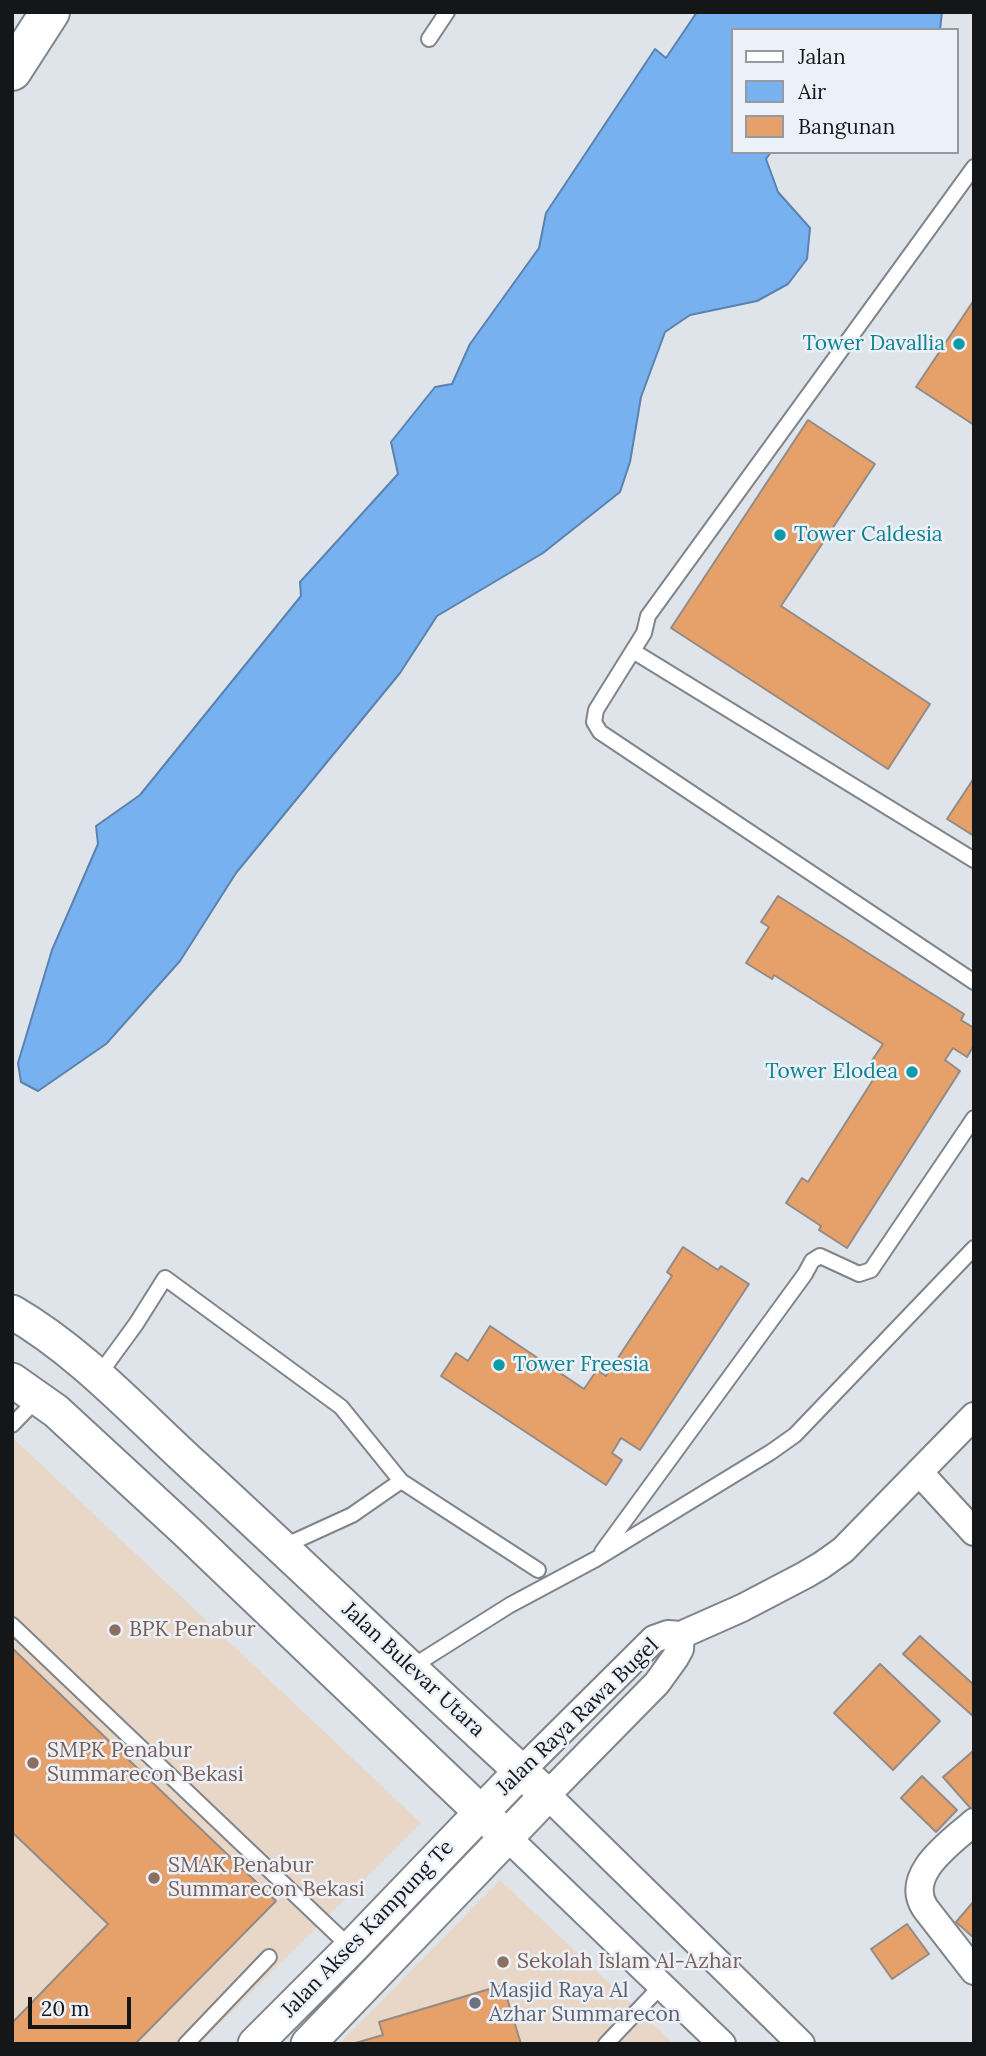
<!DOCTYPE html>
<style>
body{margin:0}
#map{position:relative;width:986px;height:2056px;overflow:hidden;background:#dfe4eb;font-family:Lora,serif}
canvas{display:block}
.frame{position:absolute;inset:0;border:14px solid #141618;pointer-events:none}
.legend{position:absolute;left:731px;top:28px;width:228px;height:126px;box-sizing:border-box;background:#ecf1f9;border:2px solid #96999f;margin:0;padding:9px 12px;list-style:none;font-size:21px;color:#141618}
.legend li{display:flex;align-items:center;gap:14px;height:35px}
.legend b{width:35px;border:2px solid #96999f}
.scale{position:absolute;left:28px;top:1997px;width:103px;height:32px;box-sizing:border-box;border:4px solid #141618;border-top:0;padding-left:9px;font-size:21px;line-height:24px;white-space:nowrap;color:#141618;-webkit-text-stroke:5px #ecf1f9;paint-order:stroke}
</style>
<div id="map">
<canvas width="986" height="2056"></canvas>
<div class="frame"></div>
<ul class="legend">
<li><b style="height:9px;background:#fff"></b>Jalan</li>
<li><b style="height:19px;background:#78b1f0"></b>Air</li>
<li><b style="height:19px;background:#e6a06a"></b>Bangunan</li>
</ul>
<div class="scale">20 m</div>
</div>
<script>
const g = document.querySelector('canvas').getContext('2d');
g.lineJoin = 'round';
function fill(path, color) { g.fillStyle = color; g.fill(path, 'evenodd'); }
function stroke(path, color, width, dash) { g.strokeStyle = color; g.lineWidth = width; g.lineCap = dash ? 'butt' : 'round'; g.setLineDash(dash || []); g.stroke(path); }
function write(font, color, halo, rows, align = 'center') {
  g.font = font + ' Lora,serif'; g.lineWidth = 5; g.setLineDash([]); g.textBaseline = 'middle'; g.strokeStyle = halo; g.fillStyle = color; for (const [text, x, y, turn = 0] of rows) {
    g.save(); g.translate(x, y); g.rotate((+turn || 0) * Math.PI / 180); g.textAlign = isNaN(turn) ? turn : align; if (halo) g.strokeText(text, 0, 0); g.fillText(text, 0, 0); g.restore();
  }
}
const education = new Path2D(`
 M12,1437L421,1823L200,2044H12Z
 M500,1880L674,2044H339Z`);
const water = new Path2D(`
 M697,12H942L940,30H732V152H771L766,159L778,192L810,228L807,259L788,284L757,301L690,315L665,332L641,397L630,462L620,492L543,553L437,616L400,673L236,873L180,961L106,1044L38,1091L21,1082L18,1063L52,950L98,844L96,826L140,795L301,596L300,582L398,474L391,442L435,387L452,384L470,344L539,248L546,213L655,49L666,58Z`);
const building = new Path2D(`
 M974,300V425L916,387Z
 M808,420L875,464L781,606L930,704L888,769L671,628Z
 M974,778V836L947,819Z
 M778,896L964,1014L961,1020L974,1028V1045L967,1057L953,1048L945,1060L960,1071L847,1248L819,1230L821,1226L786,1203L802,1178L808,1182L873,1080L863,1074L883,1044L774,975L772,979L746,963L769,927L761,922Z
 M683,1247L718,1270L721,1266L749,1284L640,1450L621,1438L612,1453L622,1460L606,1485L441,1376L456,1353L468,1361L490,1326L584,1389L597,1370L606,1376L672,1276L667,1272Z
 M920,1636L974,1685L973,1716L903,1654Z
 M12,1648L276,1901L135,2044H12V2023L108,1924L12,1832Z
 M880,1664L940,1721L893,1770L834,1713Z
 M972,1752L974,1754L973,1811L943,1777Z
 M922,1776L957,1810L936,1832L901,1798Z
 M974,1901V1938L956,1922Z
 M907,1924L929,1954L892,1979L871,1949Z
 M503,1985L521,2044H352L383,2035L379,2022Z`);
const service = new Path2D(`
 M429,39L447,12
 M974,167L648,616L644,633L596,710L594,722L600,732L974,982
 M633,651L974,860
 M98,1376L136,1324L165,1278L341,1407L401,1481L538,1570
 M12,1425L38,1398
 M282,1547L352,1515L401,1481
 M602,1552L805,1274L812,1261L820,1256L859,1274L871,1270L974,1118
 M12,1625L351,1948
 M410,1668L510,1605L596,1559L771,1452L795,1435L974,1248
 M186,2044L269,1957
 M606,2044L661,1986`);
const minor = new Path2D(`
 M919,1472L974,1532
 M681,1635L680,1649L675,1658L657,1683L547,1795L801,2044
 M521,1771L654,1639L668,1634L681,1635L742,1608L805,1575L822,1565L843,1550L974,1416
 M974,1822C952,1842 903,1874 925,1908L974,1971
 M508,1838L722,2044`);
const tertiary = new Path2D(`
 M12,1312C81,1352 136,1413 194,1466C313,1575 428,1687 547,1795L308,2044
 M12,1380L56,1411L186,1531L508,1838
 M255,2044L351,1948L521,1771`);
const primary = new Path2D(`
 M12,71L50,12`);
const markers = [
 [959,344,7,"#0f9aa8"],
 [780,535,7,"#0f9aa8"],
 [912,1072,7,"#0f9aa8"],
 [499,1365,7,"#0f9aa8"],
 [115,1630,7,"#8d6e63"],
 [33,1763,7,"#8d6e63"],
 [154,1878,7,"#8d6e63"],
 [503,1962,7,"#8d6e63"],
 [475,2003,7,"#6b7280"]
];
const cultureNames = [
 ["Tower Davallia",945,344],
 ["Tower Caldesia",794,535,"left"],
 ["Tower Elodea",898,1072],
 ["Tower Freesia",513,1365,"left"]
];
const educationNames = [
 ["BPK Penabur",129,1630],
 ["SMPK Penabur",47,1751],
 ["Summarecon Bekasi",47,1775],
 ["SMAK Penabur",168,1866],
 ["Summarecon Bekasi",168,1890],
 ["Sekolah Islam Al-Azhar",517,1962]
];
const streetNames = [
 ["Jalan Bulevar Utara",413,1670,43],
 ["Jalan Raya Rawa Bugel",578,1717,-44],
 ["Jalan Akses Kampung Te",368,1929,-46]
];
const worshipNames = [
 ["Masjid Raya Al",489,1991],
 ["Azhar Summarecon",489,2015]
];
fill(education, '#e8d7c6');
fill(water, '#78b1f0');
stroke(water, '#5a82af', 2);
fill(building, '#e6a06a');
stroke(building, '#938b86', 2);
stroke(service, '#80848b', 18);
stroke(minor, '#80848b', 30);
stroke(tertiary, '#80848b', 37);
stroke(primary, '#80848b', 42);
stroke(service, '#fff', 14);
stroke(minor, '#fff', 26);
stroke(tertiary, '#fff', 33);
stroke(primary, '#fff', 38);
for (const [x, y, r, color] of markers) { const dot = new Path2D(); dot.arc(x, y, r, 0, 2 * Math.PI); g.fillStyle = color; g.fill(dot); stroke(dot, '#ecf1f9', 2.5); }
write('21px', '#0d838f', '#ecf1f9', cultureNames, 'right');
write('21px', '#785e54', '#ecf1f9', educationNames, 'left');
write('21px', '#141618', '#ecf1f9', streetNames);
write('21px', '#5b616d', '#ecf1f9', worshipNames, 'left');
</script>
